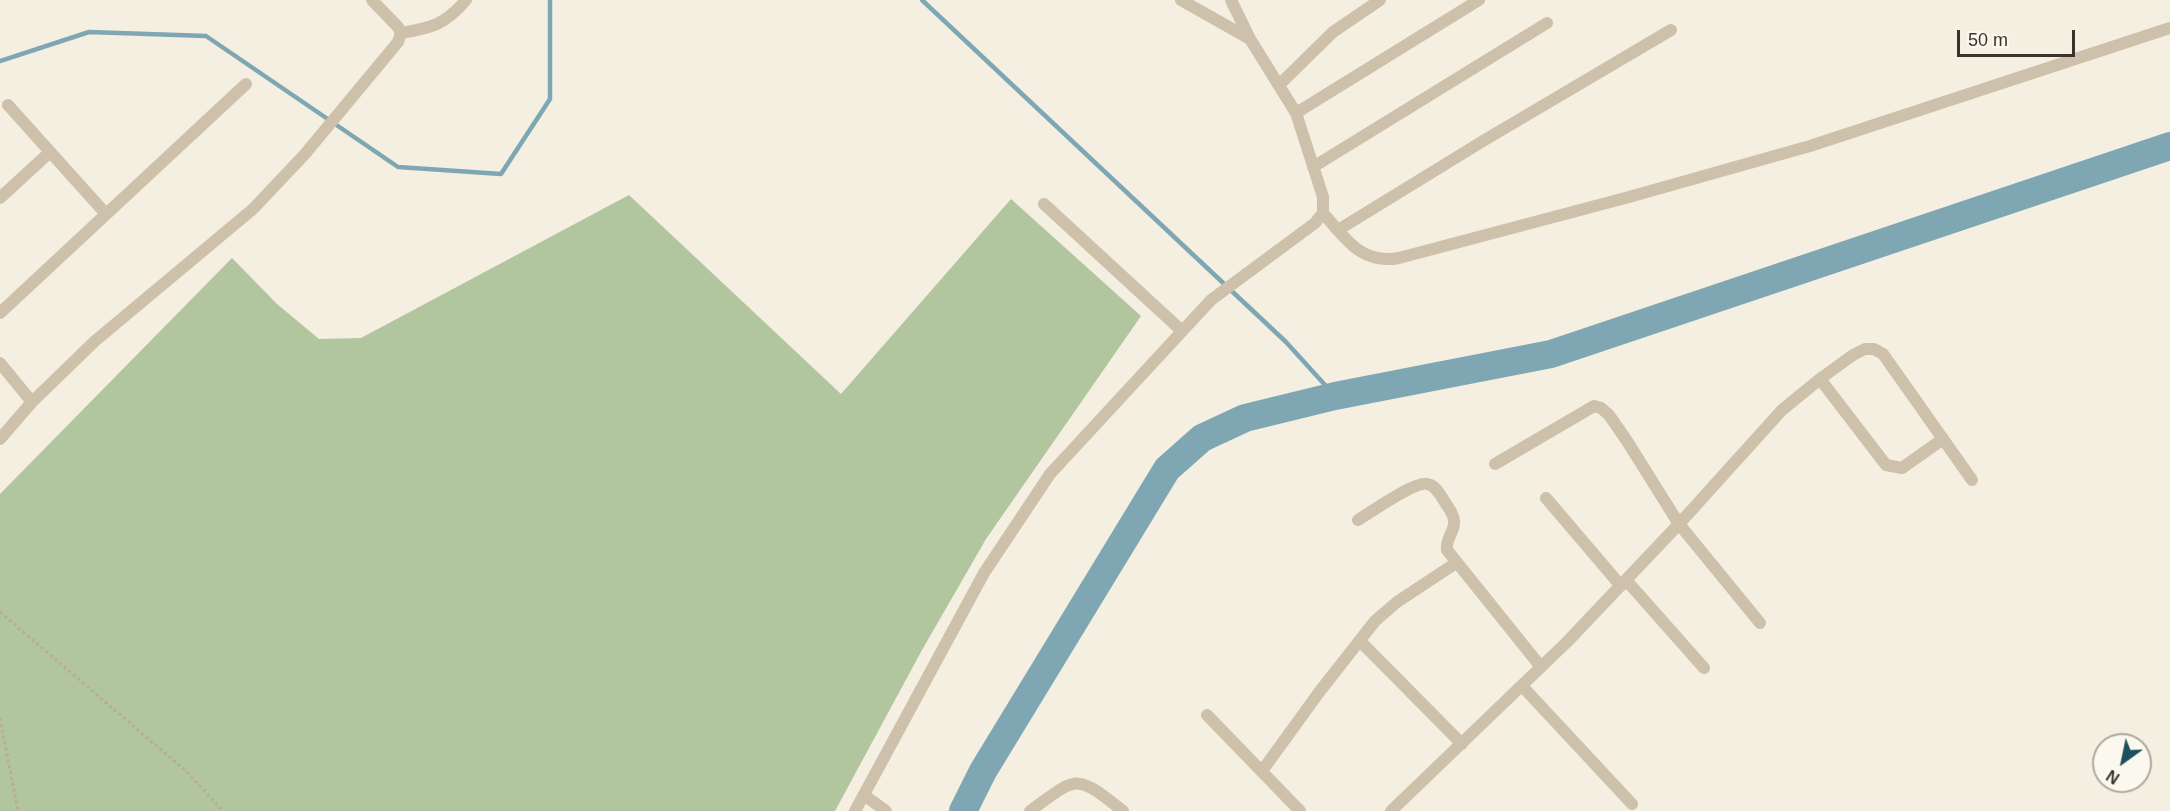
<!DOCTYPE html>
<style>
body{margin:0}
#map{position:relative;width:2170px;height:811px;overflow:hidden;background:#f4efe0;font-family:Helvetica,sans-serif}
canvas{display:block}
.north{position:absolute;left:2092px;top:733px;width:60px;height:60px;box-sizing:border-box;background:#fbf8ee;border:2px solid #aea9a0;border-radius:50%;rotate:213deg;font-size:16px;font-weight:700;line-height:24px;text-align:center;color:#3b332b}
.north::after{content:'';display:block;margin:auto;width:21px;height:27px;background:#1d4f5f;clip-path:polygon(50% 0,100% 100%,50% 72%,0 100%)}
.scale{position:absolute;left:1957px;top:30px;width:118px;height:27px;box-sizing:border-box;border:3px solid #3b332b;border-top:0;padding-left:8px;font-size:18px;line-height:21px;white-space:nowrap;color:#3b332b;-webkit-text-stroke:4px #fbf8ee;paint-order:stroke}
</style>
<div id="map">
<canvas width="2170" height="811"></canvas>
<div class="north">N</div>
<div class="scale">50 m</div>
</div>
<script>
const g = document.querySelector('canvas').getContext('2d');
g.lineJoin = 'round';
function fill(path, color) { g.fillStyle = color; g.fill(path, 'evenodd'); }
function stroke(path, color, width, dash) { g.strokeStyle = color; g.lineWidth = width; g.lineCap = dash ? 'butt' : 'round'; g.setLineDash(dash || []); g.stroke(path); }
const green = new Path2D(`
 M629,195L841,394L1011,199L1141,316L986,539L922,650L835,811H0V494L232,258L277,304L319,339L361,338Z`);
const stream = new Path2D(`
 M922,0L1286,342L1335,396
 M0,61L89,32L206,36L398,167L501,174L550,99V0`);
const river = new Path2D(`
 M963,811L983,771L1167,469L1202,438L1245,418L1335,396L1551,354L2170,146`);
const path = new Path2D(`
 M0,612L186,771L223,811
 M0,718L18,811`);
const minor = new Path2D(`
 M1181,0L1250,39
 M401,33C431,28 445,25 466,0
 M1279,85L1333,32L1380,0
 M8,105L106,214
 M1296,113L1479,0
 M1313,167L1547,23
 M0,198L50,152
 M1044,204L1182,331
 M1323,213C1345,238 1361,265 1399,258L1629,197L1810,146L2170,28
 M1338,230L1483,141L1671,30
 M0,313L246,84
 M0,363L32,402
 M1820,379L1886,465L1902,468L1943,439
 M0,439L32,402L95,341L253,209L305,154L398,42L401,33L398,27L372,0
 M1495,464L1594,406L1601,408L1609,415L1627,441L1679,524L1760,623
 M1546,498L1621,586
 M1358,520C1371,512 1415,481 1427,484C1435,485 1439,493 1443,499C1447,506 1453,512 1454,520C1456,530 1445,539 1447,550L1541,667
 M1626,580L1704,668
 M1360,641L1462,744
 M1522,686L1632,804
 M1207,715L1300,811
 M1262,771L1320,691L1375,621L1397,602L1456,563
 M864,795L886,811
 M855,811L984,573L1050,474L1211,300L1315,223L1323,213V197L1296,113L1250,39L1231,0
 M1030,811C1078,776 1075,773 1123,811
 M1391,811L1567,642L1679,524L1782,410L1820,379L1853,355L1865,349H1874L1883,354L1972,480`);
fill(green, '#b1c59f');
stroke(stream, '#7ea7b3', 4.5);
stroke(river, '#7ea7b3', 28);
stroke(path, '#baac95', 3, [3, 3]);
stroke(minor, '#cec1ab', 12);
</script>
